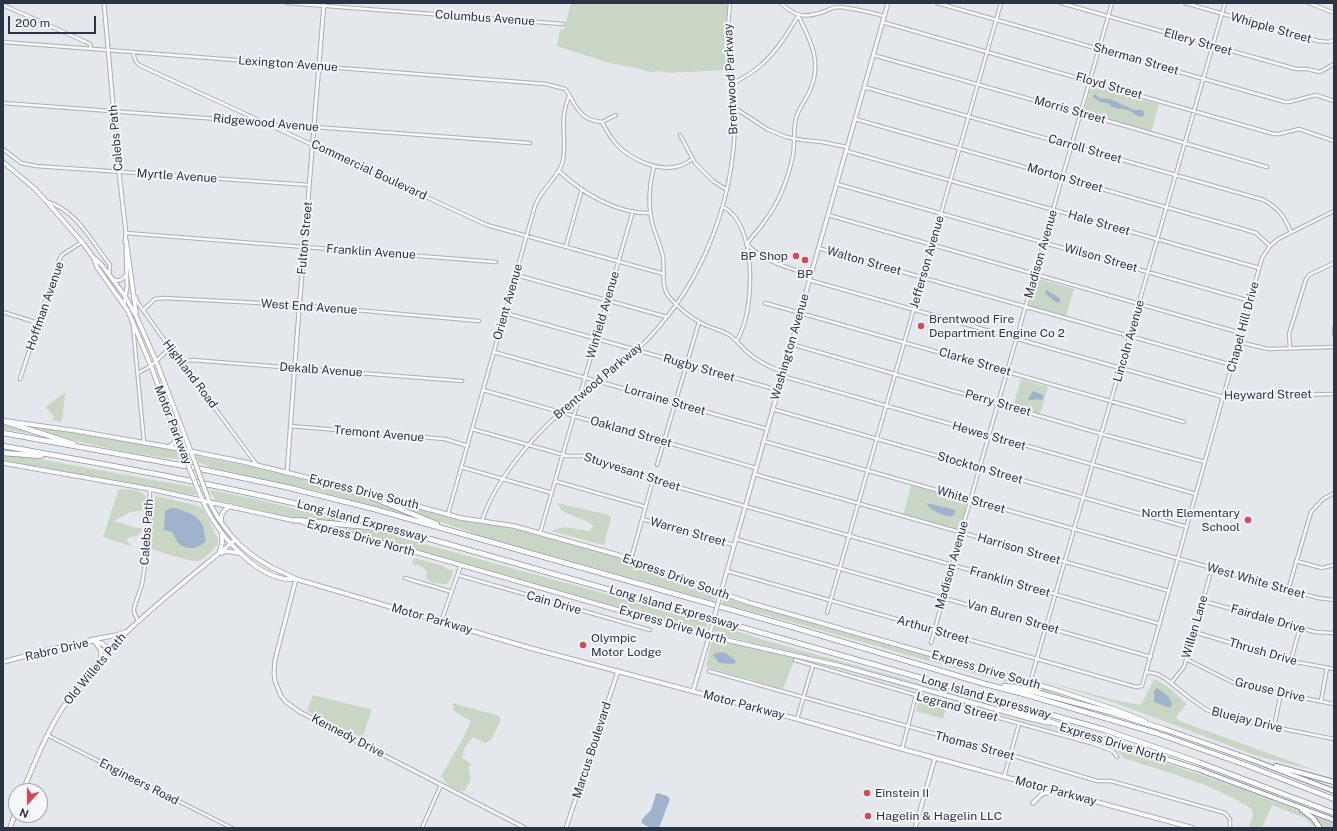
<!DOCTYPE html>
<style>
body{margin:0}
#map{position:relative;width:1337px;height:831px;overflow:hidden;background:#e4e7ec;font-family:"Public Sans",sans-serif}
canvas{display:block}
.frame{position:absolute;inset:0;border:4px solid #2b3445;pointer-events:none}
.north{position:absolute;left:8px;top:783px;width:40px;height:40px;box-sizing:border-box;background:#f4f6f9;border:1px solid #a4a8b1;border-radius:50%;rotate:201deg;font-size:11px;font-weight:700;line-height:16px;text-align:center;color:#2b3445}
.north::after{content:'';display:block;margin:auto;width:14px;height:18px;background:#d1495b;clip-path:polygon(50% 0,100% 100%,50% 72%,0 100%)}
.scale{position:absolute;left:8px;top:16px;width:88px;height:18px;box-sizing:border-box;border:2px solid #2b3445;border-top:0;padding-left:5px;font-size:12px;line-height:14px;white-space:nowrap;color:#2b3445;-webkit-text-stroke:3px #f4f6f9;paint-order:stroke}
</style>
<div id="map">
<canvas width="1337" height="831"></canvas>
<div class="frame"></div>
<div class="north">N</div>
<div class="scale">200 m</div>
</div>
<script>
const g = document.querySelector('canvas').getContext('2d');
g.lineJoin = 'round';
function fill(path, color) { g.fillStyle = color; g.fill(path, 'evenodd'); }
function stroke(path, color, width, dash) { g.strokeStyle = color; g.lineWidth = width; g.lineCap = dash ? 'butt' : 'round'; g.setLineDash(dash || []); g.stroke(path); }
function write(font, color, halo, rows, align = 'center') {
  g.font = font + ' "Public Sans",sans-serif'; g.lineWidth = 4; g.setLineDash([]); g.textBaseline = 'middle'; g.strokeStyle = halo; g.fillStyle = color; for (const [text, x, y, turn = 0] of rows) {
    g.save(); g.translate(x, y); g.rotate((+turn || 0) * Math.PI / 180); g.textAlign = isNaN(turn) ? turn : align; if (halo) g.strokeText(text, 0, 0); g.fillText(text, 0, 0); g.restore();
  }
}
const green = new Path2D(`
 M571,3H729L725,70L669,73L659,71L650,72L636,68L609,63L557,46L560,30H564Z
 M1091,85L1159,104L1151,132L1084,112Z
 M1036,278L1074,289L1066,316L1029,306Z
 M1021,379L1048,387L1040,414L1013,406Z
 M66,392C63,403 64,412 61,422L52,420L54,416L45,407Z
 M3,424L6,425L38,434V435L3,429Z
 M30,426L165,448L178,452L182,460C130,454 79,443 29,428Z
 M3,455L33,458L193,487L196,494L193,495L3,462Z
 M197,456L249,466L341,489L362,495L405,513L408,515L318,491L208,467L206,465L199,463L196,457Z
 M911,485L969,502L960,531L903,515Z
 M120,489C134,490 149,489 148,508L146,510L130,512L114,521L133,527L145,529L136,536L128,538L127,541L133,547L103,537L118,491Z
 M210,490L255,499L366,526L291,517L216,500L214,499Z
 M156,496L199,506L204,511L218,539C218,545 215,548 211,552C207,555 203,560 198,561C191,562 159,552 152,549L151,544L152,503L153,499Z
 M385,498L464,520L508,526L551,537L626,559L715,592L716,593L714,601L484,537L432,519L385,500Z
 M557,503L605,514L611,517L604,545L550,531L564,527L589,531L594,526L586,521L562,511Z
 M331,525L384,533L708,622L706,630L703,631L330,526Z
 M414,558L440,565L453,571L452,577L447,584L433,583L426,578L427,571L421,566L412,564Z
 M724,596L1049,689L1078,699C958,673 841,633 722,604Z
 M715,624L767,641L955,693L992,705L845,664L716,634L714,633Z
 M716,640L721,641V643H723L724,642L795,658L783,689L706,667L711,643Z
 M824,665L890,682L1113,745L1236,787L1302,812L1313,821L1318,828L1313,826L1305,818L1272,805L1262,828H1248L1253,816L1252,809C1214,784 1166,772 1123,758L1121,755L1113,748L1044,726Z
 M1034,678L1114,700L1141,705L1154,679L1167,686L1187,704L1178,714L1176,717L1179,721L1318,771L1257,756L1116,703Z
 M313,695L365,708L372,709L363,735L364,738L360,739L337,728L307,711Z
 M919,700L946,708L943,719L916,711Z
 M452,703L499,716L501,719L491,740L485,743L473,737L465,747L462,757L471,764L468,768L471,778L465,791C455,792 447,785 441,776L463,738L471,721L454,711Z
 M1317,817L1334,823V828H1322L1316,818Z`);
const water = new Path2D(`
 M1094,94L1100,98L1110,99L1134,110H1142L1144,112V115L1143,117C1137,117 1135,114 1130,111C1123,107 1113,111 1108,103L1100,102L1093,97Z
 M1046,290L1058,297L1060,299V302L1057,303L1045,293Z
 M1033,391L1041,394L1043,396V399L1040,400L1038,399L1029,400L1028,399Z
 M926,503L952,509L955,510V513L953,516C945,518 930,510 926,503Z
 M173,508C183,510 196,514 202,524C204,528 204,535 206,540C200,550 183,551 177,541C175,538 174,535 172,532L164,530L165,511L169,509Z
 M724,652L734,659L736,663L732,664L719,663L713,655L716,653Z
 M1157,688L1168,696L1172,703L1171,707H1168L1154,702V691Z
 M658,793L667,796L670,799L659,828L649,827L641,823L642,820L645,816L651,810L656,794Z`);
const minor = new Path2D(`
 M287,3L563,24
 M781,3C795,17 805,18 823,12C828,10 833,7 838,7C854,8 869,12 884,16
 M937,3L1285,102H1289L1316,95L1334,101
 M1061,3L1296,69H1307L1320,72L1334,64
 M1185,3L1318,41L1329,42L1334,40
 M1309,3L1334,13
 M3,5L86,42L90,44L91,48
 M798,15C810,40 822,60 811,88C807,99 799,107 796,118C793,130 795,143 793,155C788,179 779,203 764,222C759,230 752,236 747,244C760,260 791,269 811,275
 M882,22L1274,134H1279L1299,129L1334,141
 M3,42L546,84L565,89C568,92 570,96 572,100C579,113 586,121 602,122C606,130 611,138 617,145C632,160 658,172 679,166C684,165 688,162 692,159
 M133,52L135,60L139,65L487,225L664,274
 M873,55L1126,126L1267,167
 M732,84C742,78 753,73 761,65C777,51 787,34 798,16
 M864,87L1264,200C1279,209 1284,216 1291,232
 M3,103L231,120L267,125
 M735,108L767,129L786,137L802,140L822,142L847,147
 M855,119L1243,229L1256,233L1270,246
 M602,122L616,115
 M272,125L314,127L530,143
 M680,135L695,163L713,181L727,190
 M3,149L21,163L36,166L309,185
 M846,151L1259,268
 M654,166C649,186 647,205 653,226C656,236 661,246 663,257C665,271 660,287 670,298C679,308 691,318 703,324C713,329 722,330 731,336C737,341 741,346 746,351C757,361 769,367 783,372
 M559,171C582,193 617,214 650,213
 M837,184L1250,301
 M48,202C77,211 92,242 110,265L109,275
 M723,207C758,223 755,313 737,340
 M828,215L1241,333
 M126,233L496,262
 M566,246L582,189
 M818,248L1232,365
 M516,275L667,317
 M809,280L1223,397L1334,394
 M135,296L138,303L160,334L257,465
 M765,303L1184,422
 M143,310L155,299L164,298L299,305L479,321
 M3,312L38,323
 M505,313L778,390
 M133,326L144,442
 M1334,328V334
 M1239,342L1268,349L1334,347
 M791,344L1102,434L1205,462
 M1290,348L1289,334L1306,279L1309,275L1334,263
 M494,352L767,429
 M182,362L192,360L462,381
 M138,373L151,366L170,348
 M782,376L1196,494
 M20,379L59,260L62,255L82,242
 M483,390L756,468
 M772,409L1187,527
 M290,426L445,439L468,446
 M472,429L568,456H585L623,467L628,473L653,480L1160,624
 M763,441L1318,598L1334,600
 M657,465L699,322
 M461,467L552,493
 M754,474L1169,591
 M555,481L646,507
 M448,514L535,206C541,189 556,180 562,164C567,147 562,131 564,114C565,108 567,101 569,96
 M642,519L734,545
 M482,521C493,484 531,438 560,413C585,391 614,373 638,349C666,322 690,288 706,252C726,207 736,159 735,109C734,93 730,77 729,61C727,42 728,22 730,3
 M540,533L633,211
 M736,539L1151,657
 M631,559L653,480
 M1296,561L1322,568L1334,565
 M727,571L1136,687L1142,686L1262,258L1270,246L1278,239L1334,211
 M458,575L650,630
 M405,578L452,592
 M1288,590L1311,512L1323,499L1334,493
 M1203,601L1315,632L1334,633
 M827,613L1001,3
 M138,621L134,612V608L142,584L147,553L150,489
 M441,622L461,565
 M1194,632L1296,662L1334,669
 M931,643L961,533L1112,3
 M1186,659L1238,685L1334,704
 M795,660L916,695L1094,744L1113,751L1117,757
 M1291,660L1300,628
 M709,671L1011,755L1097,781H1111L1225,813L1230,819V828
 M1147,672L1157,674L1166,679L1191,699L1207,710L1229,718L1334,739
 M1031,679L1225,3
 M1171,683L1184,667L1212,568
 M1321,701L1327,668
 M797,719L813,665
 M1274,727L1281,693
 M47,735L232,828
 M902,749L916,695
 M1004,777L1019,724
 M422,828L441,785`);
const tertiary = new Path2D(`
 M104,3L119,172L126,233L125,242
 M112,279C118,282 123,280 126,275
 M124,304L127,287L126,248
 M287,473L297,336L324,3
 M296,579L275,660L274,673L275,681L281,696L286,702L300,712L525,828
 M719,599L888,3
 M693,691L711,630
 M566,828L618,671
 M915,828L935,758`);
const secondary = new Path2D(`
 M3,162L34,188L47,202L82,242L93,257L101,264L125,296L137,318L156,361L193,457
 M126,240L136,313
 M94,259L97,267L128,311L151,366L184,455
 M6,421L77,431L169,447L244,462L313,479
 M169,447L174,443L177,437
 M3,463L150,489L296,521
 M336,484L461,518L514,526L618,555L747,602L1053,689L1114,709L1145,721
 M202,499C214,530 258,583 295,579
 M209,501C221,527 241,550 266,564C275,570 286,573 296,579L530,648L797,719L902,749L1193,828
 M221,522C221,513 223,510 231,506
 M302,522L405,549L709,636L841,666L1031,719L1049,723
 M219,553L222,544V534
 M222,553L226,551L239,553
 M90,640L117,635L125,632
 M95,642L101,650V658
 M3,662L48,650L85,642L94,641L101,643L109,649
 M23,791C34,763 46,734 62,709C108,638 172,593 235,540
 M1033,803L1042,794L1054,791
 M10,828L16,811`);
const trunk = new Path2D(`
 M1063,726L1200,770L1334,820
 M1164,729L1250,759L1334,791
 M1276,766L1334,782
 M1302,810L1313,818L1320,828`);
const motorway = new Path2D(`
 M3,421L74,444
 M3,433L196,468L286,487L374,509L789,626L985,684L1024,694L1156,733L1246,765L1334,799
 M3,446C126,468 249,490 370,522L1105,730L1198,762L1334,813
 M3,453L41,456
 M310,478L371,497L437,524
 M295,520L369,527L399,533
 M1004,686L1016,687L1110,712L1164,729
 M977,696L984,700L1063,726`);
const tertiaryBridge = new Path2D(`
 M711,630L719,599`);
const secondaryBridge = new Path2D(`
 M184,455L201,497
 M193,457L208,498`);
const markers = [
 [796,256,4,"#d1495b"],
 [805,260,4,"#d1495b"],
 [921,326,4,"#d1495b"],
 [1248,520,4,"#d1495b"],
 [583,645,4,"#d1495b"],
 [867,793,4,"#d1495b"],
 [868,816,4,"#d1495b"]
];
const streetNames = [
 ["Columbus Avenue",485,18,4],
 ["Whipple Street",1271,28,16],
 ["Ellery Street",1198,42,16],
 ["Sherman Street",1136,59,16],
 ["Lexington Avenue",288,64,4],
 ["Brentwood Parkway",731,79,-93],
 ["Floyd Street",1109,86,16],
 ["Morris Street",1070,110,16],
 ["Ridgewood Avenue",266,123,5],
 ["Calebs Path",116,138,-95],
 ["Carroll Street",1085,149,16],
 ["Commercial Boulevard",369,170,25],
 ["Myrtle Avenue",177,176,4],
 ["Morton Street",1065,178,16],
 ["Hale Street",1099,223,16],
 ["Fulton Street",305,238,-85],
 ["Franklin Avenue",371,252,4],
 ["Madison Avenue",1041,254,-74],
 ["Wilson Street",1101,258,16],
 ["Walton Street",864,261,16],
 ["Jefferson Avenue",927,262,-74],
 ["Orient Avenue",508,302,-74],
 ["Hoffman Avenue",45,306,-71],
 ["West End Avenue",309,307,4],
 ["Winfield Avenue",603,315,-74],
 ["Chapel Hill Drive",1243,327,-75],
 ["Lincoln Avenue",1129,341,-74],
 ["Washington Avenue",790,347,-74],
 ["Clarke Street",975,362,16],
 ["Rugby Street",699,368,16],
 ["Dekalb Avenue",321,370,4],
 ["Highland Road",190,374,53],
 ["Brentwood Parkway",598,381,-40],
 ["Heyward Street",1268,395,-1],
 ["Lorraine Street",665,400,16],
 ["Perry Street",998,403,16],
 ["Motor Parkway",173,425,69],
 ["Oakland Street",631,432,16],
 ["Tremont Avenue",379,434,5],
 ["Hewes Street",989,436,16],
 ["Stockton Street",980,468,16],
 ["Stuyvesant Street",632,472,18],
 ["Express Drive South",364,492,14],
 ["White Street",971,500,16],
 ["Long Island Expressway",362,521,15],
 ["Calebs Path",147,532,-86],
 ["Warren Street",688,532,16],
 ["Express Drive North",361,538,15],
 ["Harrison Street",1019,549,16],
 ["Madison Avenue",952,565,-74],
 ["Express Drive South",676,577,20],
 ["West White Street",1256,581,16],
 ["Franklin Street",1010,582,16],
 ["Cain Drive",554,603,16],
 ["Long Island Expressway",674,608,16],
 ["Van Buren Street",1013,617,16],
 ["Motor Parkway",432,619,16],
 ["Fairdale Drive",1268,619,16],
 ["Express Drive North",673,625,16],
 ["Willen Lane",1195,627,-74],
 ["Arthur Street",933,630,16],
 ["Rabro Drive",57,650,-13],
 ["Thrush Drive",1263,652,16],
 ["Old Willets Path",95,669,-50],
 ["Express Drive South",986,670,16],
 ["Grouse Drive",1270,690,13],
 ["Long Island Expressway",986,697,16],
 ["Motor Parkway",744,705,15],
 ["Legrand Street",957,707,15],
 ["Bluejay Drive",1247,720,14],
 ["Kennedy Drive",348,736,27],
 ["Express Drive North",1113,743,17],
 ["Thomas Street",975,746,15],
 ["Marcus Boulevard",592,750,-72],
 ["Engineers Road",139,782,27],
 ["Motor Parkway",1056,791,15]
];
const poiNames = [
 ["BP Shop",788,256,"right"],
 ["BP",805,274,"center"],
 ["Brentwood Fire",929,319],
 ["Department Engine Co 2",929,333],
 ["North Elementary",1240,513,"right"],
 ["School",1240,527,"right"],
 ["Olympic",591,638],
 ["Motor Lodge",591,652],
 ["Einstein II",875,793],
 ["Hagelin & Hagelin LLC",876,816]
];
fill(green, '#c9d6c5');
fill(water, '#9fb4cc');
stroke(minor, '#a9aeb7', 4.5);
stroke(tertiary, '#a9aeb7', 5);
stroke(secondary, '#a9aeb7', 5.5);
stroke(trunk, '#8b94a3', 6);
stroke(motorway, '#8b94a3', 6);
stroke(minor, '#f7f8fa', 2.5);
stroke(tertiary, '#f7f8fa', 3);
stroke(secondary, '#fff', 3.5);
stroke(trunk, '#fff', 4);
stroke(motorway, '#fff', 4.5);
stroke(tertiaryBridge, '#a9aeb7', 5, []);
stroke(secondaryBridge, '#a9aeb7', 5.5, []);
stroke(tertiaryBridge, '#f7f8fa', 3);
stroke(secondaryBridge, '#fff', 3.5);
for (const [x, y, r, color] of markers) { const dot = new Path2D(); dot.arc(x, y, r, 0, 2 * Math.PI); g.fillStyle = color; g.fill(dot); stroke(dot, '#f4f6f9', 1.5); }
write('12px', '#2b3445', '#f4f6f9', streetNames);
write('12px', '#2b3445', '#f4f6f9', poiNames, 'left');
</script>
